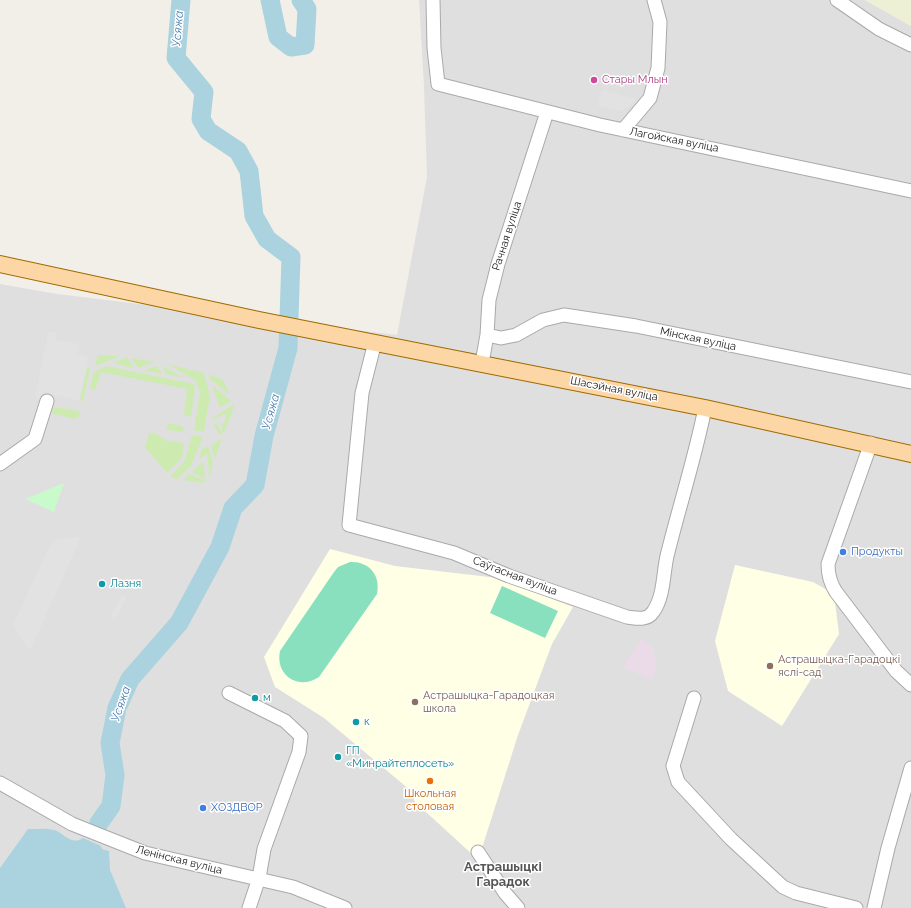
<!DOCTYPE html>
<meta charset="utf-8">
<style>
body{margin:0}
canvas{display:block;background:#f2efe9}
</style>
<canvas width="911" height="908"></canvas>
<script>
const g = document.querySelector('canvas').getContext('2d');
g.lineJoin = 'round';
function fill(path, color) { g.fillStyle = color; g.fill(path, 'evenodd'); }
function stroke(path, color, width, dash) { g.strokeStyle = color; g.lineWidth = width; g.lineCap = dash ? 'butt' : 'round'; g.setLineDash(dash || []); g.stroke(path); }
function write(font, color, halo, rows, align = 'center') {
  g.font = font + ' Raleway,sans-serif'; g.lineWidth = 3; g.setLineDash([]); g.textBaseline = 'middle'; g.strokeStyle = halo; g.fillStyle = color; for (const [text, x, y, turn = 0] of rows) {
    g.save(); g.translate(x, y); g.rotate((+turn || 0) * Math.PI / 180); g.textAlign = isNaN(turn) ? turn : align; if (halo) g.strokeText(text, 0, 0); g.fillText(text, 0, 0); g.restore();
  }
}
const residential = new Path2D(`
 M419,0H865L911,26V908H0V284L57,294L397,335L427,177L424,86Z`);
const industrial = new Path2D(`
 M641,639L652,647L657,666L652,680L623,667Z`);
const education = new Path2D(`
 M330,549L395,566L498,578L573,607L552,644L518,735L482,848L474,856L415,802L410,790L324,718L275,687L264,657Z
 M735,565L813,582L834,594L839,634L782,726L728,691L715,641Z`);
const farmland = new Path2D(`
 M865,0H911V26Z`);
const grass = new Path2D(`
 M98,355L120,356L95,366Z
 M127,357L134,368L113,363Z
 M131,358L155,362L138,368Z
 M167,364L204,373L210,396L204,432L194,430L200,392L195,380Z
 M106,366L194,384L195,390L191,417L184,415L187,389L101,372L95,390L90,389L93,373Z
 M157,366L162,374L144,370Z
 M162,366L185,378L166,374Z
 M87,368H90L83,401L80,400Z
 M209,374L223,380L230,395L210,379Z
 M212,385L231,401L220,408Z
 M235,404L225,431L219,435L214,424L216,423L221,431L223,428L220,423L224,424L226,415L224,414L214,419L212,418Z
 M56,407L79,411L80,416L75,419L53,414L51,409Z
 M169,423L184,427L183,432L168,430L166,427Z
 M149,433L157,434L167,441L184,443L182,458L167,473L145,447Z
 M192,435L203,437L191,466L177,479L170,477L185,460Z
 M222,438L215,459L211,446Z
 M208,446L213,463L210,478L207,454L199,459L202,449Z
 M203,462L205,479L192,472Z
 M189,474L206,481L203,483L183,480Z`);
const park = new Path2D(`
 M64,483L54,512L25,499Z`);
const pitch = new Path2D(`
 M350,562C369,561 381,575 377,594L319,677C298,691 275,675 280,651L334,572L338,567Z
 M502,586L558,611L545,638L490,613Z`);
const parking = new Path2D(`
 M602,90L636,99L635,102L621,111L598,106Z
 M48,332L56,333L55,340L80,344L78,354L89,357L79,401L43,392L41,399L35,397Z
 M81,537L30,651L13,625L49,547L56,539Z
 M122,595L127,597L115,620L110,617Z`);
const water = new Path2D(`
 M28,829C36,829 46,828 54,830C64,833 71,846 83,838L101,846L102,849L109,851L110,870L126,908H0V868Z`);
const river = new Path2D(`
 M270,0L278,37L291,47L305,45L307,9L301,0
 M99,823L111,806L115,775L110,743L117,708L130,679L179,623L220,547L233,508L255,485L264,436L288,348L291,257L267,239L254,216L249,171L238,151L208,131L201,119L204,92L176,58L181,0`);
const minor = new Path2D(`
 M433,0L434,48L438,84L600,125L911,191
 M837,0L879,29L911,45
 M623,130L650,98L658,68L660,22L654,0
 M487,335L501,338L516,335L543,320L564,315L636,326L911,382
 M375,342L362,393L349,525L454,553L509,576L627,617C636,618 647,621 653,612C664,597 663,574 667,556C679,507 695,458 705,408
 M482,363L487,335L489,300L498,264L547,112
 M871,443L828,564C828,575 830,583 836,592L896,671L911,685
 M0,464L35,439L47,401
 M229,693L285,721L301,736L299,752L264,849L259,878L249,908
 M694,698L673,766L678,782L731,839L783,887L796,893L856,908
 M0,783L72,824L145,853L293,887L345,908
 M478,852L505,893L518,908
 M874,908L888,848L911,768`);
const major = new Path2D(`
 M0,264L259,320L705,408L911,454`);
const markers = [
 [594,80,4,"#d1479c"],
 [843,552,4,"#3f7fe0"],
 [102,584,4,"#0f9aa8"],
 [770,666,4,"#8d6e63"],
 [255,698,4,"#0f9aa8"],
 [415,702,4,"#8d6e63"],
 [356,722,4,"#0f9aa8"],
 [338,757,4,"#0f9aa8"],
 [430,781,4,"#e8710a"],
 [203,808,4,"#3f7fe0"]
];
const hotelNames = [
 ["Стары Млын",602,80]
];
const streetNames = [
 ["Лагойская вуліца",674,140,11],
 ["Рачная вуліца",507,236,-72],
 ["Мінская вуліца",698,339,12],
 ["Шасэйная вуліца",614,389,11],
 ["Саўгасная вуліца",515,576,21],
 ["Ленінская вуліца",179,860,14]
];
const shopNames = [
 ["Продукты",851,552],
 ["ХОЗДВОР",211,808]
];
const cultureNames = [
 ["Лазня",110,584],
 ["м",263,698],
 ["к",364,722],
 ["ГП",346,751],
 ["«Минрайтеплосеть»",346,764]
];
const educationNames = [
 ["Астрашыцка-Гарадоцкі",778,660],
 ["яслі-сад",778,673],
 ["Астрашыцка-Гарадоцкая",423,696],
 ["школа",423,709]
];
const foodNames = [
 ["Школьная",430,794],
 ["столовая",430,807]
];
const waterNames = [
 ["Усяжа",178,29,-85],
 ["Усяжа",271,412,-74],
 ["Усяжа",121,704,-71]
];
const quarterNames = [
 ["Астрашыцкі",503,867],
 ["Гарадок",503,882]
];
fill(residential, '#e0dfdf');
fill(industrial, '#ebdbe8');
fill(education, '#ffffe5');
fill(farmland, '#eef0d5');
fill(grass, '#cdebb0');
fill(park, '#c8facc');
fill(pitch, '#88e0be');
fill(parking, '#e2e2e2');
fill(water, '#aad3df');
stroke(river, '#aad3df', 19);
stroke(minor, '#a9a9a9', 15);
stroke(major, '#a06b00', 18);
stroke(minor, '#fff', 13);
stroke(major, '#fcd6a4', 16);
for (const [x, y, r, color] of markers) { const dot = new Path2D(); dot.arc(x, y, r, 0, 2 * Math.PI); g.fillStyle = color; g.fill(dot); stroke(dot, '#fff', 1.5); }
write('11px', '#b23c85', '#fff', hotelNames, 'left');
write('11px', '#222', '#fff', streetNames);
write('11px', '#366cbe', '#fff', shopNames, 'left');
write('11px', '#0d838f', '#fff', cultureNames, 'left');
write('11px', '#785e54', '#fff', educationNames, 'left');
write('11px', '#c56008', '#fff', foodNames);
write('italic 12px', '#4a7aab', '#fff', waterNames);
write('bold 13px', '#555', '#fff', quarterNames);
</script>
